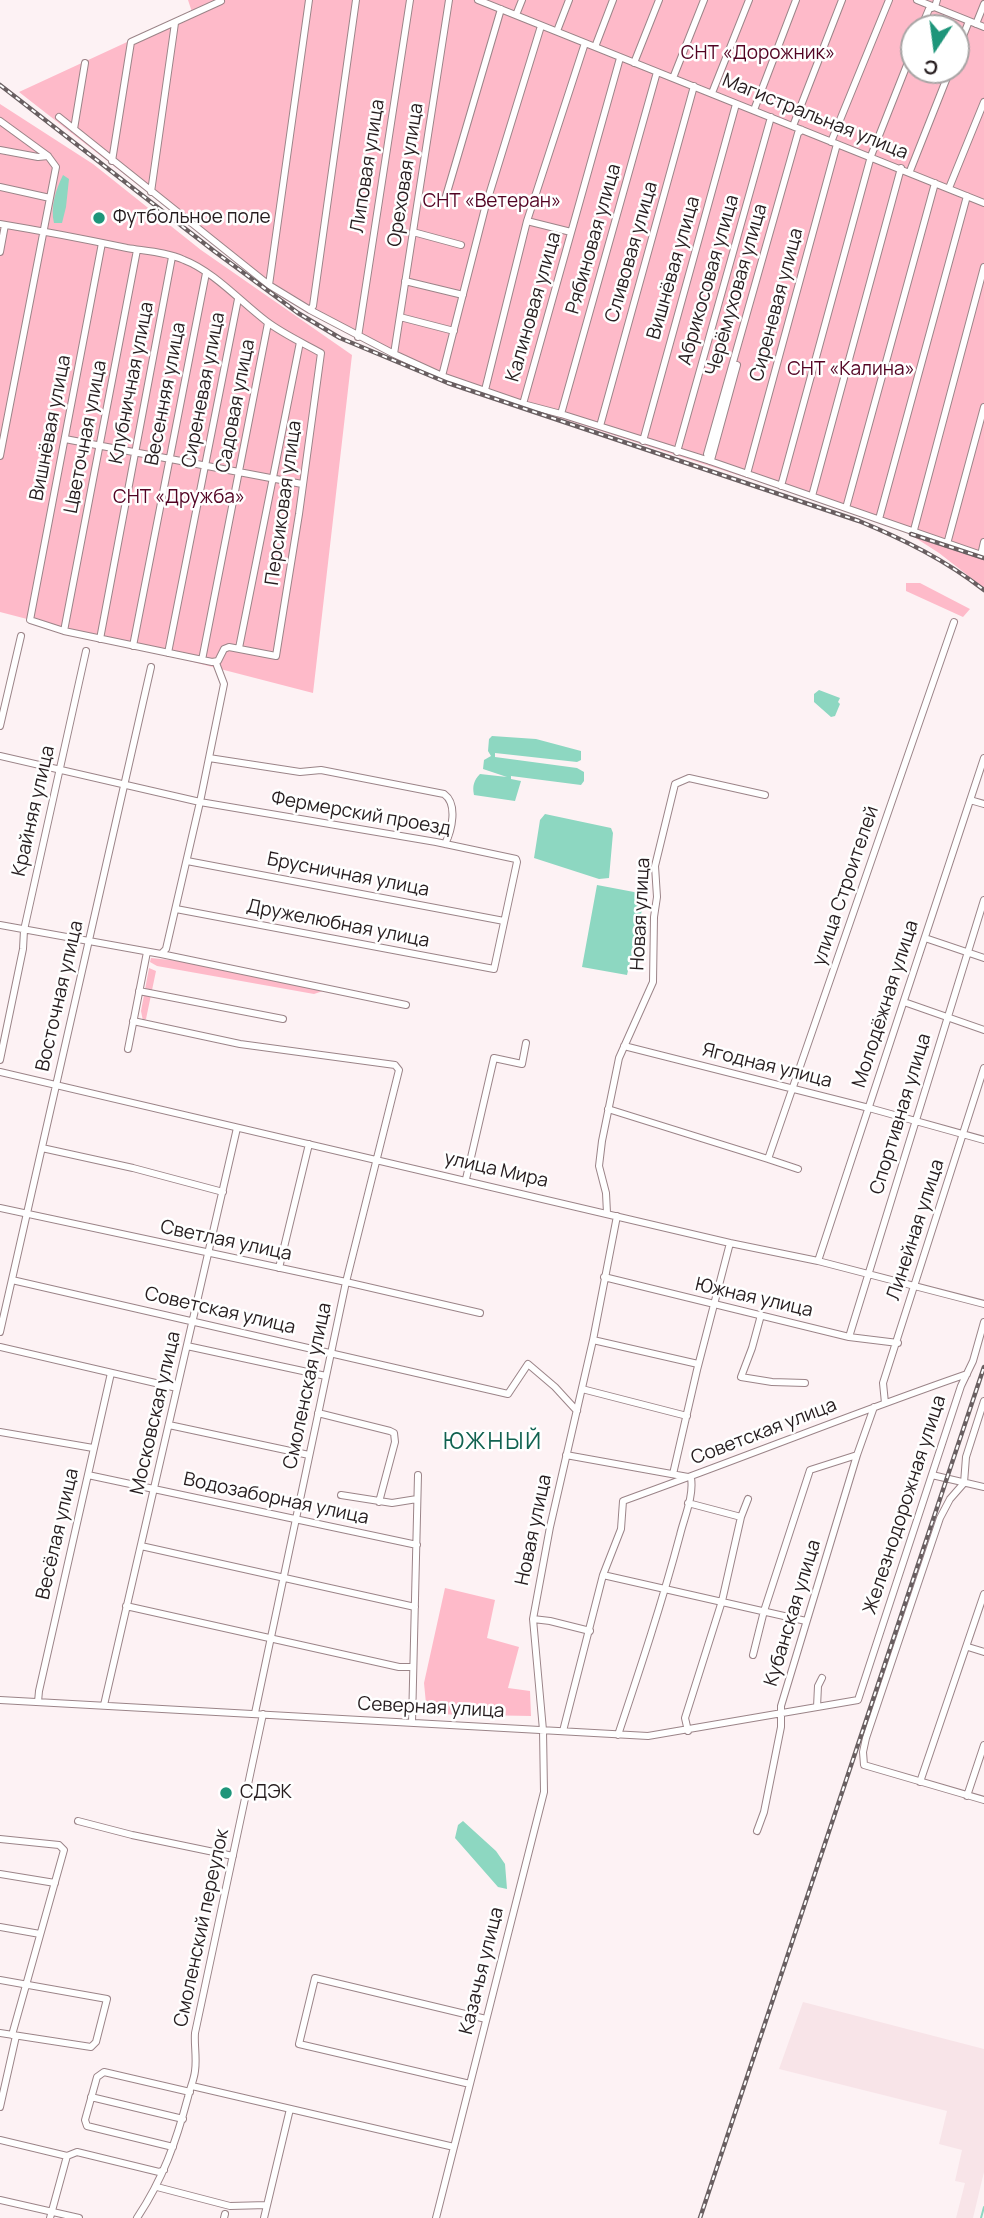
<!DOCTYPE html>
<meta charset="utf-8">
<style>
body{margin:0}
#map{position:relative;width:984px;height:2218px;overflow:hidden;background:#fdf2f4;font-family:Manrope,sans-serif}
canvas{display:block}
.north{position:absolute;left:900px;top:14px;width:70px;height:70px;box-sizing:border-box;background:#fff;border:2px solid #a8a5a5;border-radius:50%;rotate:193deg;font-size:19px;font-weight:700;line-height:28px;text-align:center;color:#261d1f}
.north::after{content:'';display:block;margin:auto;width:24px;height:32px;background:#1e957a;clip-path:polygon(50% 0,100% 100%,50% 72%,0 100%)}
</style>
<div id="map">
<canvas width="984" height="2218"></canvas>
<div class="north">С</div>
</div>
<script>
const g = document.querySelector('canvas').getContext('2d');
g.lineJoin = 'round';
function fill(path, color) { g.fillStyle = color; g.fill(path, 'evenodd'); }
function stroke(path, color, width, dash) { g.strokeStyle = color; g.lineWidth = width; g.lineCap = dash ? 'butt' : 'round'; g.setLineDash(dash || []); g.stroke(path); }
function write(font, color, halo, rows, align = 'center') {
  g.font = font + ' Manrope,sans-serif'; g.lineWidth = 5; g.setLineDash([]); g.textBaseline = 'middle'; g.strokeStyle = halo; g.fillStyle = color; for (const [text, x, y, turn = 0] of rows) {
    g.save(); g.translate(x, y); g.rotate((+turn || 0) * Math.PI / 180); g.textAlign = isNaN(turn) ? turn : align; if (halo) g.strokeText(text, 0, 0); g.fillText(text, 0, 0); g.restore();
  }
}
const built = new Path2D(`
 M803,2002L984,2049V2172L973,2218H956L965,2183L955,2181L962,2150L939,2144L947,2111L779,2069Z`);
const green = new Path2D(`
 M188,0H984V588L939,553L897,526L513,403L419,369L284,299L19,92L192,12ZM914,28H956V70H914Z
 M0,104L93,164L201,250L352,355L313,693L0,612Z
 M906,583H920L970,609L963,617L906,591Z
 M151,958L180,961L323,991L314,994L157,966L150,962Z
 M149,968L156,971L146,1019L143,1021L141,1011Z
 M445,1588L495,1600L487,1638L519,1647L508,1688L530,1691L531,1716L427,1714L424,1683Z`);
const water = new Path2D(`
 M63,175L69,179L66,207L62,223H54C50,207 56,189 63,175Z
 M819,690L840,698L838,702L840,704L835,716L831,717L814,702V694Z
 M492,736L536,739L581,751V760L577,762L495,753V757L577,768L584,772V781L581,785L511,776V779L521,781L515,801L474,795C472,786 474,780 480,774L507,777L483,769L484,760L491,756L488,751L489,739Z
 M545,814L611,828L613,833L609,878L599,879L534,858L540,820Z
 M597,885L634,892L645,897L627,975L582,967Z
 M463,1821L496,1851L505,1864L507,1889L498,1887L455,1838L458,1825Z`);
const stream = new Path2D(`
 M981,2218L984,2207`);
const minor = new Path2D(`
 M478,0L984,203
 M917,0L984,27
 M516,15L522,0
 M976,24L984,4
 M921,28L929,9L935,7L937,0
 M557,31L569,0
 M595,47L613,0
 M956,54L969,21
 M634,63L659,0
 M673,78L704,0
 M712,93L749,0
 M754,110L796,0
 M59,117L269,285L310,310L394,354L442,376L523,404L561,414L710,461L984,556
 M0,121L48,156L56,167L0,456
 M793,126L842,0
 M74,129L85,63
 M831,142L889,0
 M0,150L38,157L48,156
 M112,161L131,42L221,1
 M910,171L950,70
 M0,187L50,198
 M949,188L984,102
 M151,192L175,23
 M446,196L501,9
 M527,221L571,232
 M0,224C42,231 84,239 127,248C145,251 167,252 184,260C213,271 241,302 266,321C283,334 303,343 321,353L299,514L276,656L229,647L224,649L218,661L212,662L64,631L30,620L102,243
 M413,232L461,245
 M0,252L5,225
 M405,281L463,295
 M269,285L309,0
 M310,310L313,306L356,0
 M400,317L454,331
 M358,337L410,0
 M394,354L449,0
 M442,376L485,208L541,26
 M485,390L527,221L585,43
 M523,404L620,58
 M561,414L657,72
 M600,426L694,86
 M65,439L302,484
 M643,441L736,104
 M677,452L771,117
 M711,460L737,365
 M710,461L707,454L798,133L802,130
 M747,474L837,144
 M781,486L871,156L914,47
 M812,496L901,168
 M846,508L935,183
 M879,519L967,196
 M914,530L984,267
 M947,544L984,407
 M981,555L984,542
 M64,631L137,250
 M100,639L172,257
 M133,646L206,273
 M239,648L300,342
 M168,653L238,299
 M202,660L268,323
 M0,726L21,636
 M0,756L200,802L436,842L516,859L517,862L494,969L176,909
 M209,758L300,772L321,770L444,794C458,804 452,830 445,844
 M970,800L984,804
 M187,861L504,921
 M0,925L161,954L166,949L200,802L224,684L216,663
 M925,938L984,958
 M161,954L406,1005
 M139,991L283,1019
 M904,1002L984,1030
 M133,1021L240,1044L395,1065L399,1070L346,1282L255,1713
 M624,1046L869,1108L984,1140
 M128,1049L147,952
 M0,1060L23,949L24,930L86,651
 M0,1072L730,1243L818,1261L984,1304
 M608,1109L768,1159L954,622
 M42,1148L133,1168L223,1192
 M768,1159L798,1169
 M466,1179L494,1058L522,1064L526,1043
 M0,1208L346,1282L480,1313
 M607,1213L606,1193L599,1166L602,1141L619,1058L653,982L654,917L657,897L655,866L675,784L689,778L765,795
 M818,1261L984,758
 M279,1268L309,1144
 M604,1277L849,1337L898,1343
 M12,1280L508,1394L528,1364L555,1387L577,1411
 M761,1315L752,1348L741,1377L772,1382L805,1383
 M0,1332L151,667
 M849,1337L984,900
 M593,1340L698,1364
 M187,1346L326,1376
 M0,1347L177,1388
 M582,1389L687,1416
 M984,1401L966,1457L964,1483L950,1499L940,1518L866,1738L863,1752L864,1765L984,1800
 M885,1403L883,1383L984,1068
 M318,1413L390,1431L394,1433L395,1442L379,1502
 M169,1425L309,1455
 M0,1432L93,1448
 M566,1455L688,1477
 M673,1474L697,1370L730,1243
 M88,1475L417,1545
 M932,1475L984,1487
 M341,1495L392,1503L417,1499
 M741,1517L748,1499
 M141,1546L415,1607
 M603,1575L806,1621
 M126,1606L399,1667H413
 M533,1619L550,1621L590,1631
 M968,1647L984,1652
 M753,1655L764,1611L810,1470L857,1455
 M0,1700L648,1736L858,1700L961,1386L973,1361L984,1322
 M38,1702L39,1691L111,1373
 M104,1705L237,1128
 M817,1707L818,1686L822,1678
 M412,1723L418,1475
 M563,1731L603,1575L621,1529L623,1501C738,1460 851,1414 967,1374
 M688,1731L685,1718L722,1601L741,1517L688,1503
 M618,1735C640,1669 662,1603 680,1535C684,1518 694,1496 691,1478
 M920,1782L984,1594
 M967,1796L984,1745
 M78,1821L132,1835L233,1856
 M757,1831L764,1812L781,1727V1706L857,1455L874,1407
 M0,1839L59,1845L64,1850L12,2035
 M0,1874L55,1883
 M0,1927L40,1934
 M0,1980L107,1999L96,2042L91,2047L0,2033
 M470,2084L299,2044L315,1978L486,2019
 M192,2086L454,2147
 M91,2097L183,2119
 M0,2107L16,2036
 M0,2140L67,2156L77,2152L159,2172L164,2170
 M173,2147L87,2126L85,2120L97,2077L104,2072L190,2092
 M157,2187L230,2206L267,2205
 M0,2200L79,2218
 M50,2218L67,2156
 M137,2218C163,2179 176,2142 188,2097C190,2088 194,2080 195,2071C197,2058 194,2045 195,2033L263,1714
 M224,2218L225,2214
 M264,2218L290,2109
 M436,2218L544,1792L543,1730L533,1619L550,1527L593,1340L617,1216`);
const rail = new Path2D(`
 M0,85L214,251L298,313L340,338L448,383L859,521C905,540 945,560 984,590
 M911,534L984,558
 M700,2218L984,1367`);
const markers = [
 [99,218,7,"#1e957a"],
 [226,1793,7,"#1e957a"]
];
const parkNames = [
 ["СНТ «Дорожник»",758,54],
 ["СНТ «Ветеран»",492,202],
 ["СНТ «Калина»",851,370],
 ["СНТ «Дружба»",179,498]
];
const streetNames = [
 ["Магистральная улица",815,117,22],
 ["Липовая улица",368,166,-81],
 ["Ореховая улица",406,175,-81],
 ["Рябиновая улица",594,239,-74],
 ["Сливовая улица",632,252,-74],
 ["Вишнёвая улица",674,268,-74],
 ["Абрикосовая улица",709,280,-74],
 ["Черёмуховая улица",737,290,-74],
 ["Сиреневая улица",777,305,-75],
 ["Калиновая улица",534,307,-74],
 ["Клубничная улица",132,383,-79],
 ["Сиреневая улица",204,390,-79],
 ["Весенняя улица",166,394,-79],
 ["Садовая улица",236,406,-79],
 ["Вишнёвая улица",51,428,-79],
 ["Цветочная улица",86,437,-79],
 ["Персиковая улица",284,503,-82],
 ["Крайняя улица",34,811,-77],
 ["Фермерский проезд",361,814,10],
 ["Брусничная улица",348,875,11],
 ["улица Строителей",846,886,-71],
 ["Новая улица",641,914,-87],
 ["Дружелюбная улица",338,924,11],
 ["Восточная улица",60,996,-77],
 ["Молодёжная улица",886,1004,-72],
 ["Ягодная улица",767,1066,14],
 ["Спортивная улица",901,1114,-73],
 ["улица Мира",496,1170,13],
 ["Линейная улица",916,1230,-72],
 ["Светлая улица",226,1241,12],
 ["Южная улица",754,1298,13],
 ["Советская улица",220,1311,13],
 ["Смоленская улица",308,1386,-78],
 ["Московская улица",156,1413,-77],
 ["Советская улица",764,1432,-21],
 ["Водозаборная улица",276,1499,12],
 ["Железнодорожная улица",905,1505,-72],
 ["Новая улица",534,1530,-78],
 ["Весёлая улица",58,1534,-77],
 ["Кубанская улица",793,1613,-73],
 ["Северная улица",431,1708,3],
 ["Смоленский переулок",202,1928,-78],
 ["Казачья улица",482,1971,-76]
];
const poiNames = [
 ["Футбольное поле",113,218],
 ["СДЭК",240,1793]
];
const quarterNames = [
 ["ЮЖНЫЙ",493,1443]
];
fill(built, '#f8e4e8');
fill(green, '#febac9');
fill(water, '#8dd7c1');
stroke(stream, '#8dd7c1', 2);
stroke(minor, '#9b8488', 8);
stroke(minor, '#fff', 6);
stroke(rail, '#695f61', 4.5);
stroke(rail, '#fff', 2, [5]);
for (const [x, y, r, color] of markers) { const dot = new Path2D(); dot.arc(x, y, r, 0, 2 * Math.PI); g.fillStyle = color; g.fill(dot); stroke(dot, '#fff', 2.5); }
write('19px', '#520323', '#fff', parkNames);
write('19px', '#261d1f', '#fff', streetNames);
write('19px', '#261d1f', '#fff', poiNames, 'left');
g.letterSpacing = '2px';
write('23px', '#116250', '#fff', quarterNames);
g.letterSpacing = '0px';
</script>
